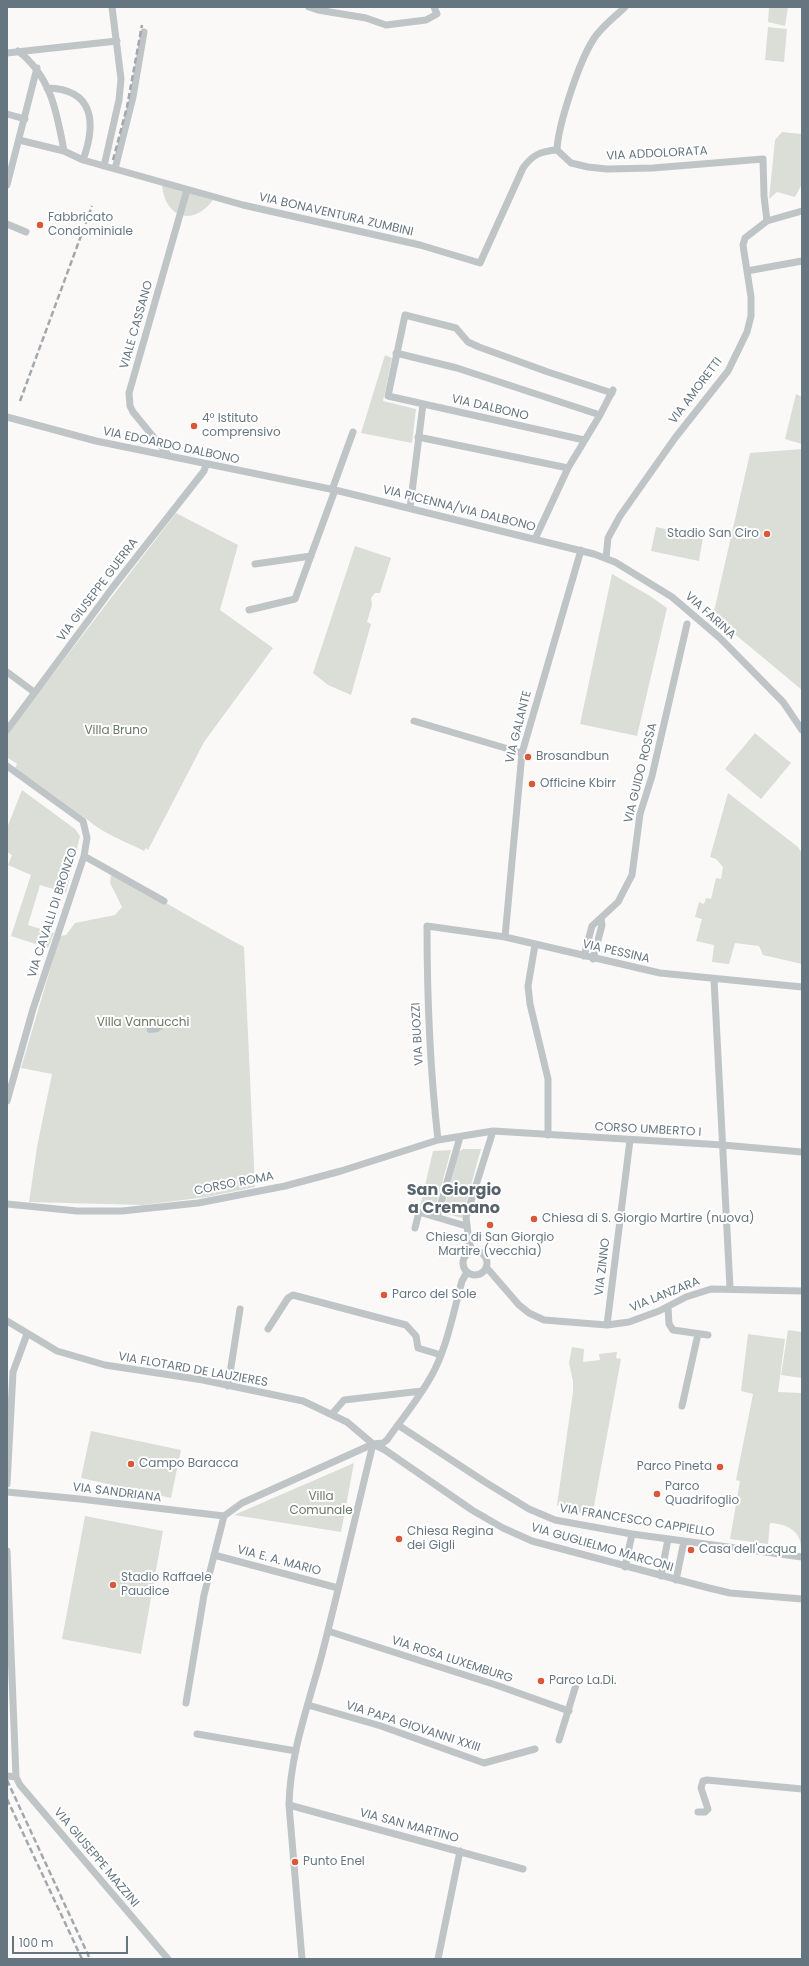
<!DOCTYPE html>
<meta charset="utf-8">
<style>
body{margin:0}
#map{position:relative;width:809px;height:1966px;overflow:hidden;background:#faf9f8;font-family:Poppins,sans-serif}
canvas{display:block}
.frame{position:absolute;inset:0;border:8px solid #667681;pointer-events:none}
.scale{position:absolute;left:12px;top:1936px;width:116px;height:18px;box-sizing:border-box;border:2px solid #667681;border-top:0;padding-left:5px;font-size:12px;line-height:14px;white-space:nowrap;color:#667681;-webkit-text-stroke:3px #fff;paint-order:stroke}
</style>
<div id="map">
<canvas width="809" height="1966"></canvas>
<div class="frame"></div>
<div class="scale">100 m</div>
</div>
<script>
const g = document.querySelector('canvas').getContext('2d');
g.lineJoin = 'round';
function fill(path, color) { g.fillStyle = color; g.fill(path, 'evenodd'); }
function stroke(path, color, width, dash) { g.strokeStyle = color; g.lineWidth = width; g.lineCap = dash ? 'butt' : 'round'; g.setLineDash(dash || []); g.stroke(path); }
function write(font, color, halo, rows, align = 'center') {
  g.font = font + ' Poppins,sans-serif'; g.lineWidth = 4; g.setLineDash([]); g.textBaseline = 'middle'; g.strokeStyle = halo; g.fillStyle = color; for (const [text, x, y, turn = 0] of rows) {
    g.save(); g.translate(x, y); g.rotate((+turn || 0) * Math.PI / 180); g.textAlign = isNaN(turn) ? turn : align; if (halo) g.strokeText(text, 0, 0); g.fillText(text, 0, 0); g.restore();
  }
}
const green = new Path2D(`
 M769,7H788L785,26L768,22Z
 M768,27L787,29L784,62L765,60Z
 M782,132L802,134V184L795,197L777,192L769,199L775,140Z
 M162,185L213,200C193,227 165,218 162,185Z
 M385,355L392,358L383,401L416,409L412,443L361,433Z
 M796,394L802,397V444L785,439Z
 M802,449V690L713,616L750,453Z
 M176,513L238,545L220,610L273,648L204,742L148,850L146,848L144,851C125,841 103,834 88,820L15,768L17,764L7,757V734Z
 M656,527L703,537L699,561L651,551Z
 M355,546L391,558L380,593H375L371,598L372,605L367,622L371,624L351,695L328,685L313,673Z
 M612,574L650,596L667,608L637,736L580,724Z
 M755,733L791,763L761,799L725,769Z
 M22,790L75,829L80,836L66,893L40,885L28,925L54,933L48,948L11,936L31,875L8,865L12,855L7,852L8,845H7V828Z
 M728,793L798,847L802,853V964L763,955L759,946L735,943L729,964L712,962L714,945L696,941L702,919L695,917L699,902L704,904L706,898L711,899L716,878L721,879L723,867L716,859L710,857Z
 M111,875C157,895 200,924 244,947L255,1187L207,1197L143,1205L29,1202L37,1147L52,1074L21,1068L60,936L66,935L75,923L115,915L122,907L110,883Z
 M463,1149H481L462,1218L446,1214L443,1212L459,1152Z
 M451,1150L435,1210L420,1207L433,1151Z
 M788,1330L802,1332V1378L781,1375Z
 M748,1334L785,1339L778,1392L802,1393V1548H801C801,1530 786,1524 770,1523L768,1544L730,1539L740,1481L736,1480L753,1394L741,1391Z
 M572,1347L584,1349L583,1362L600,1360L599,1354L617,1352L616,1358L621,1359L592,1517L557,1505L573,1392V1381L569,1363Z
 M91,1431L181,1450L171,1498L81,1478Z
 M354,1463L341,1532L234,1515Z
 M85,1516L163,1531L141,1654L62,1639Z`);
const water = new Path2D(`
 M158,1016L165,1022L166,1026L158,1032L149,1033L147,1031L146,1023Z`);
const street = new Path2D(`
 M309,7L318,10L366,18L386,25L426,20L437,14L434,7
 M18,51C51,76 57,113 64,151L83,160L243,205L420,245L480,263L523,168C532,155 541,151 557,150
 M7,53L117,41
 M47,88C95,89 96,124 83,160
 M7,114L25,119
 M19,140L64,151
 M557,150L571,163L588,167L607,169L653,168L763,159L764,196L767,221
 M557,150C558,125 579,62 593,40C600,28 615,17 625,7
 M104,166L119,100L121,79L112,7
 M115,169L133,97L144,32
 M7,185L37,68
 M7,224L26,232
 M747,271L802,261
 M396,353L457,368L600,415
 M7,417L96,441L335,490L594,554L615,562L672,597L720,638L783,702L802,730
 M418,437L568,468
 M584,440L388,396L405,315L456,328L468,342L479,347L548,372L612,393
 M169,456L133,412L130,406L129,393L187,190
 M332,490L353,432
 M410,508L423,404
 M535,539L568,468L600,415L613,390
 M606,558L608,538L620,516L675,438L728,371L747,332L751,316V297L743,245L745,238L767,221L802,211
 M255,564L311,556
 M249,610L295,599L335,490
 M7,672L34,692
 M414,721L522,753
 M7,730L113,587L204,471L206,465
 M7,766L83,821L87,838L84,856L33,1009L7,1101
 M84,856L164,901
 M505,937L522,753L581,550
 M535,945L528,986L530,1004L548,1079V1135
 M584,956L592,926L618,902L632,875L640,814L652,776L687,624
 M593,959L602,925L601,918
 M714,979L730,1288
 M438,1140C430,1069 427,997 427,926L505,937L660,973L802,987
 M7,1204L77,1211H122L198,1203L285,1186L341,1171L438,1140L493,1131L723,1145L802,1152
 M437,1217L460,1137
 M415,1228L419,1212L466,1226
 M472,1250L469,1242L466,1217L493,1131
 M463 1263a12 12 0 1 1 24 0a12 12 0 1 1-24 0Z
 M487,1268L519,1305L529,1313L544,1320L607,1325L629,1322L659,1311L686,1297L711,1289L802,1291
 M668,1307L669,1324L673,1330L708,1335
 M7,1321L57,1351L105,1365L203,1380L303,1401L347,1422L373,1444L385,1450L472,1510L503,1528L532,1541L709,1588L730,1593L802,1599
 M607,1325L630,1140
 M268,1329L288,1298L293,1295L406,1325L416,1336L418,1348L441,1355
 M228,1386L240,1309
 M682,1406L698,1334
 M332,1414L344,1400L422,1391
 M398,1425L485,1482L529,1509L555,1520L632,1534L802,1557
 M7,1484L13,1372L27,1334
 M7,1492L80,1499L224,1516
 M7,1551L16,1777L20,1785L168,1959
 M214,1555L338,1588
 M625,1567L632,1534
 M661,1576L668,1539
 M676,1580L684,1541
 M328,1631L496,1685L569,1711
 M186,1703L204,1595L224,1516L242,1503L373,1444L383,1443L387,1440C403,1417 423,1394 435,1369C448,1342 454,1310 462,1281L467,1272
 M308,1705L381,1726L484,1763L535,1749
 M197,1734L296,1751
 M559,1740L576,1685
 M7,1776L16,1777
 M289,1805L523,1869
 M698,1812H705L708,1809L701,1788L703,1781L707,1780L802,1789
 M302,1959L289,1805C290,1753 309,1703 322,1654C340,1584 356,1514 373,1444
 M438,1959L460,1851`);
const rail = new Path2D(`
 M113,160L127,107L142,25
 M20,401L92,206
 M7,1780L90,1959
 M7,1799L82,1959`);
const markers = [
 [40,225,4,"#da5737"],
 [194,426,4,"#da5737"],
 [767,534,4,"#da5737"],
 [528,757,4,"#da5737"],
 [532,784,4,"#da5737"],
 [534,1219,4,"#da5737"],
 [490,1225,4,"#da5737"],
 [384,1295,4,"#da5737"],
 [131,1464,4,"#da5737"],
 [720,1467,4,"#da5737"],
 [657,1494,4,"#da5737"],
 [399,1539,4,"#da5737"],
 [691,1550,4,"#da5737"],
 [113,1585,4,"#da5737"],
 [541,1681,4,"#da5737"],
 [295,1862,4,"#da5737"]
];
const streetNames = [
 ["VIA ADDOLORATA",657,154,-3],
 ["VIA BONAVENTURA ZUMBINI",336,215,13],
 ["VIALE CASSANO",137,325,-74],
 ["VIA AMORETTI",696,391,-53],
 ["VIA DALBONO",490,408,13],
 ["VIA EDOARDO DALBONO",171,446,12],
 ["VIA PICENNA/VIA DALBONO",459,509,14],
 ["VIA GIUSEPPE GUERRA",98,590,-53],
 ["VIA FARINA",710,616,42],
 ["VIA GALANTE",519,727,-76],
 ["VIA GUIDO ROSSA",641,773,-76],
 ["VIA CAVALLI DI BRONZO",53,913,-72],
 ["VIA PESSINA",616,952,13],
 ["VIA BUOZZI",418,1034,-93],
 ["CORSO UMBERTO I",648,1130,3],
 ["CORSO ROMA",234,1184,-11],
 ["VIA ZINNO",603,1267,-83],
 ["VIA LANZARA",665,1295,-22],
 ["VIA FLOTARD DE LAUZIERES",193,1370,10],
 ["VIA SANDRIANA",117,1493,7],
 ["VIA FRANCESCO CAPPIELLO",637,1521,9],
 ["VIA GUGLIELMO MARCONI",602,1548,16],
 ["VIA E. A. MARIO",279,1561,15],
 ["VIA ROSA LUXEMBURG",452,1660,18],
 ["VIA PAPA GIOVANNI XXIII",413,1727,18],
 ["VIA SAN MARTINO",409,1826,15],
 ["VIA GIUSEPPE MAZZINI",96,1858,50]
];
const poiNames = [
 ["Fabbricato",48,218],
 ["Condominiale",48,232],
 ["4° Istituto",202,419],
 ["comprensivo",202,433],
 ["Stadio San Ciro",759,534,"right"],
 ["Brosandbun",536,757],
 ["Officine Kbirr",540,784],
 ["Chiesa di S. Giorgio Martire (nuova)",542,1219],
 ["Chiesa di San Giorgio",490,1238,"center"],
 ["Martire (vecchia)",490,1252,"center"],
 ["Parco del Sole",392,1295],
 ["Campo Baracca",139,1464],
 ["Parco Pineta",712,1467,"right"],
 ["Parco",665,1487],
 ["Quadrifoglio",665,1501],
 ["Chiesa Regina",407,1532],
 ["dei Gigli",407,1546],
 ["Casa dell'acqua",699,1550],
 ["Stadio Raffaele",121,1578],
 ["Paudice",121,1592],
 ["Parco La.Di.",549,1681],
 ["Punto Enel",303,1862]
];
const parkNames = [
 ["Villa Bruno",116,731],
 ["Villa Vannucchi",143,1023],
 ["Villa",321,1497],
 ["Comunale",321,1511]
];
const districtNames = [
 ["San Giorgio",454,1191],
 ["a Cremano",454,1209]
];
fill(green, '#daded7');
fill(water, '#b8c4c8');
stroke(street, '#bfc4c7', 7);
stroke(rail, '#a1a8ae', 2.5, [6, 3]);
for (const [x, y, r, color] of markers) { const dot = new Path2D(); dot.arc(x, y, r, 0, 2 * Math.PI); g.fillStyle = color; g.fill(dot); stroke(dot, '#fff', 1.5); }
write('12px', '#667681', '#fff', streetNames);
write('12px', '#667681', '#fff', poiNames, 'left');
write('12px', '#697965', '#fff', parkNames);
write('bold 16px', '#58646c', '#fff', districtNames);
</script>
